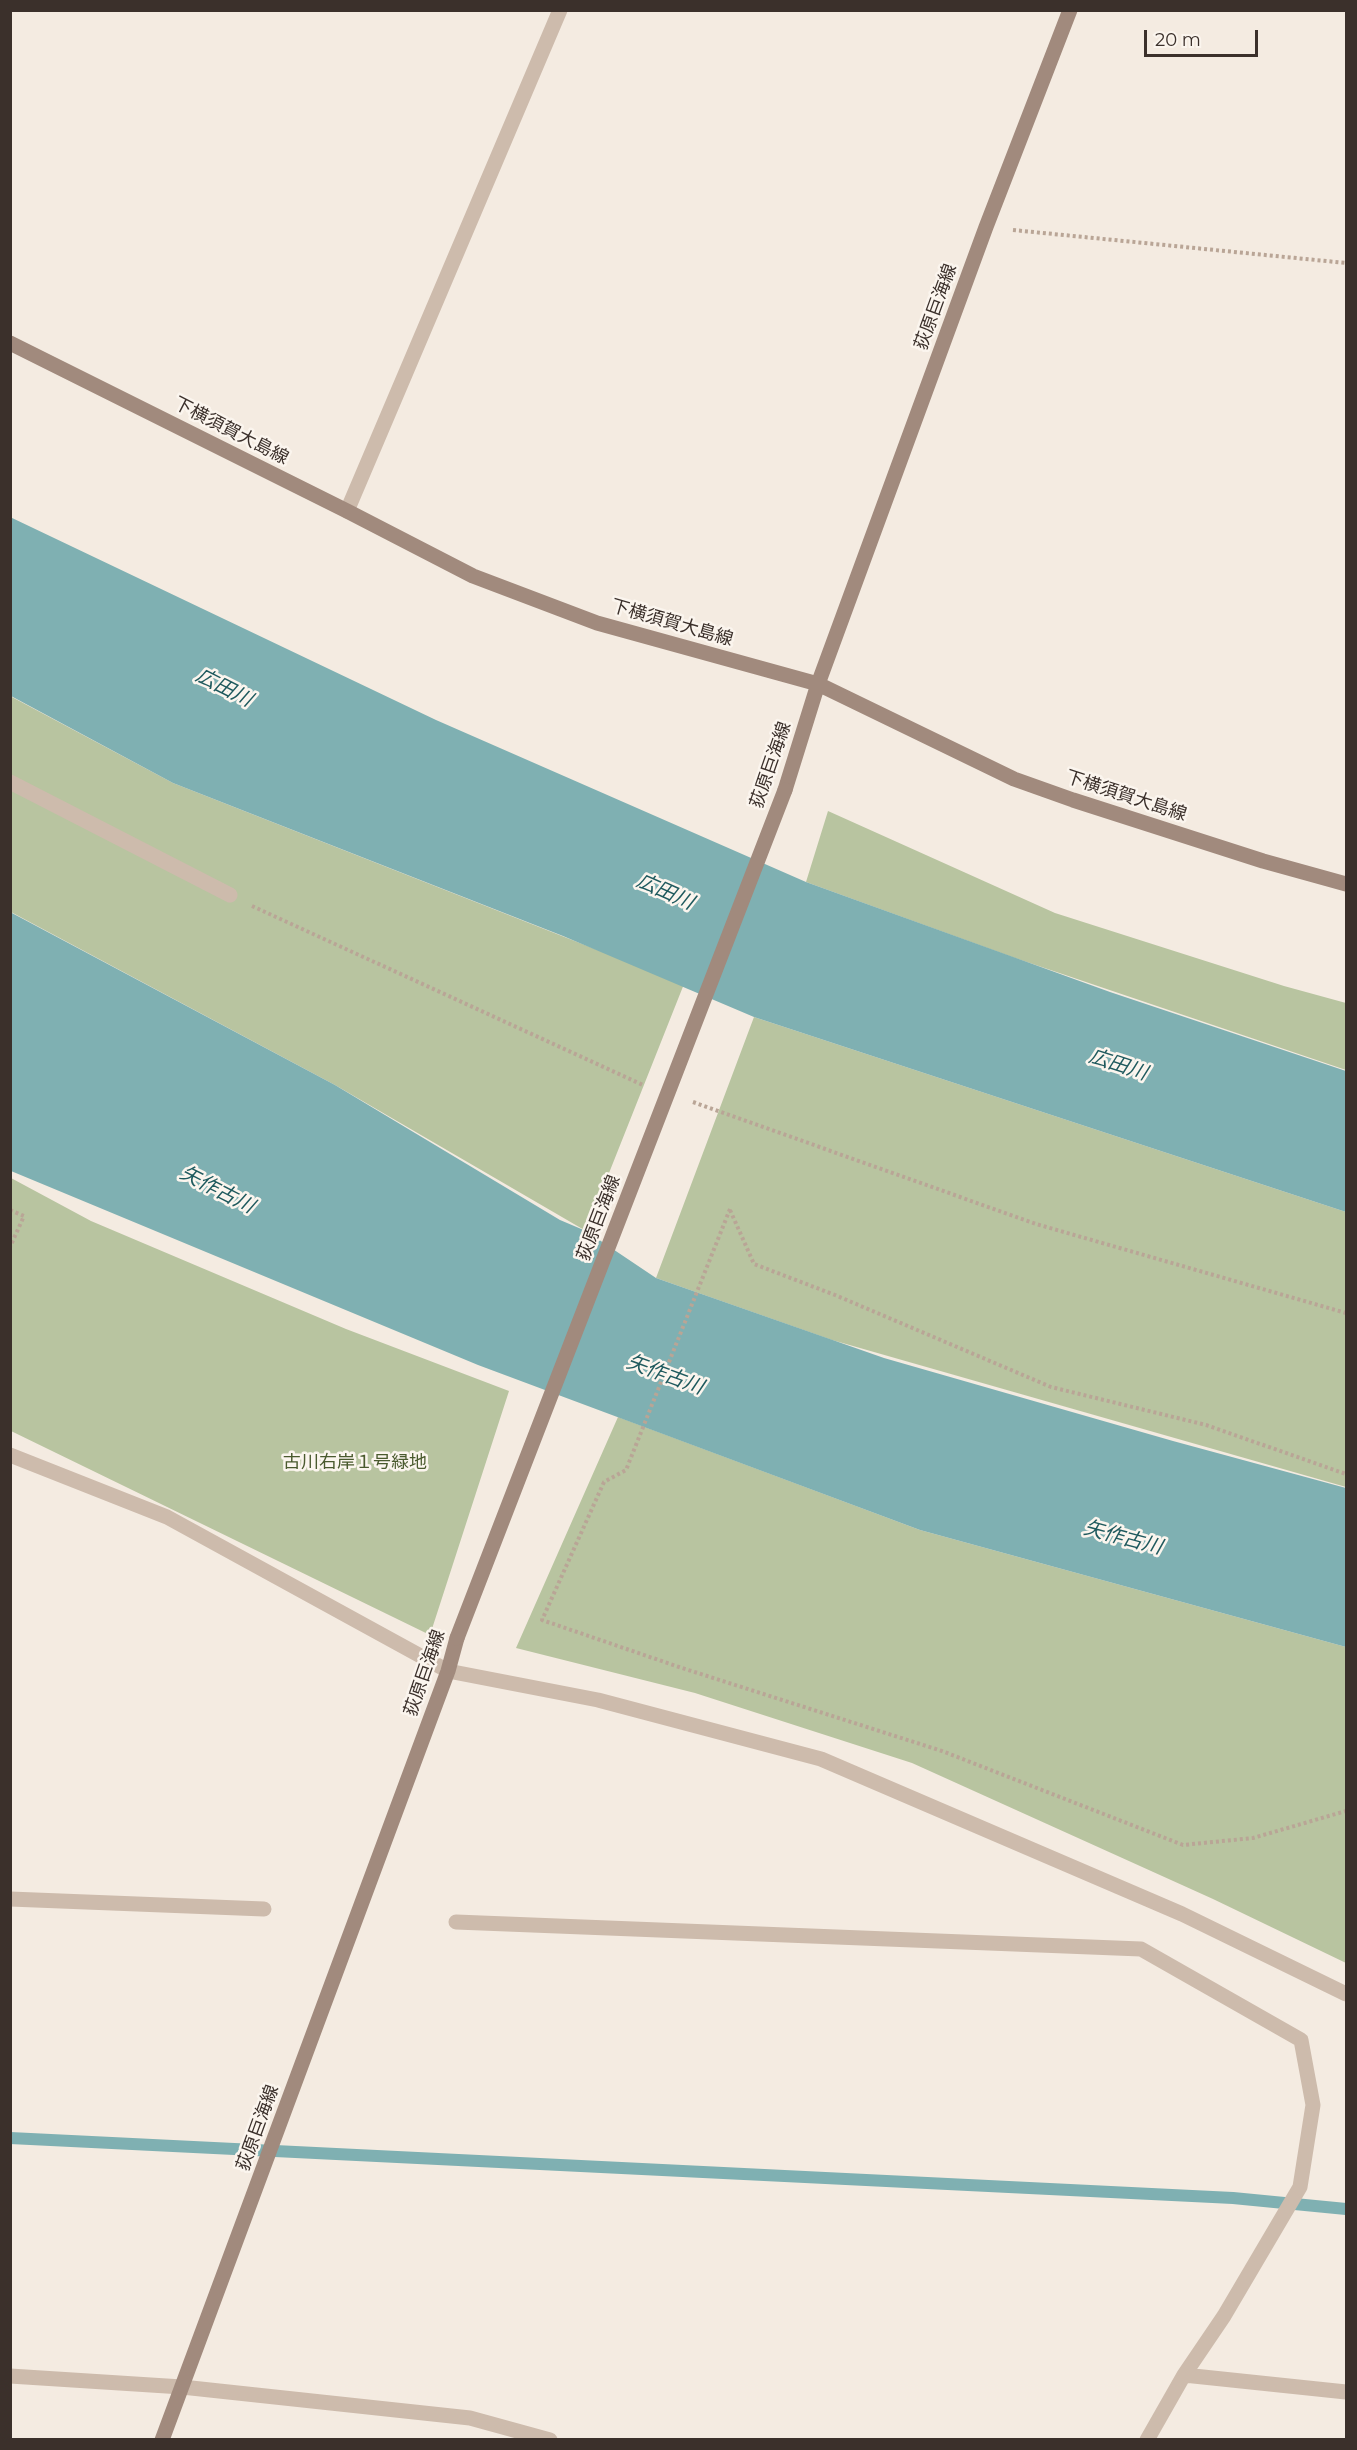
<!DOCTYPE html>
<meta charset="utf-8">
<style>
body{margin:0}
#map{position:relative;width:1357px;height:2450px;overflow:hidden;background:#f4ebe1;font-family:Montserrat,sans-serif}
canvas{display:block}
.frame{position:absolute;inset:0;border:12px solid #3b302b;pointer-events:none}
.scale{position:absolute;left:1144px;top:30px;width:114px;height:27px;box-sizing:border-box;border:3px solid #3b302b;border-top:0;padding-left:8px;font-size:18px;line-height:21px;white-space:nowrap;color:#3b302b;-webkit-text-stroke:4px #fbf5ee;paint-order:stroke}
</style>
<div id="map">
<canvas width="1357" height="2450"></canvas>
<div class="frame"></div>
<div class="scale">20 m</div>
</div>
<script>
const g = document.querySelector('canvas').getContext('2d');
g.lineJoin = 'round';
function fill(path, color) { g.fillStyle = color; g.fill(path, 'evenodd'); }
function stroke(path, color, width, dash) { g.strokeStyle = color; g.lineWidth = width; g.lineCap = dash ? 'butt' : 'round'; g.setLineDash(dash || []); g.stroke(path); }
function write(font, color, halo, rows, align = 'center') {
  g.font = font + ' Montserrat,"Noto Sans JP",sans-serif'; g.lineWidth = 5; g.setLineDash([]); g.textBaseline = 'middle'; g.strokeStyle = halo; g.fillStyle = color; for (const [text, x, y, turn = 0] of rows) {
    g.save(); g.translate(x, y); g.rotate((+turn || 0) * Math.PI / 180); g.textAlign = isNaN(turn) ? turn : align; if (halo) g.strokeText(text, 0, 0); g.fillText(text, 0, 0); g.restore();
  }
}
const green = new Path2D(`
 M10,696L173,783L684,984L586,1231L335,1085L11,912Z
 M828,811L1055,913L1284,986L1346,1003V1070L1015,958L806,882Z
 M754,1017L1346,1212V1487L832,1340L656,1278Z
 M11,1178L91,1221L346,1329L509,1391L430,1635L11,1431Z
 M618,1417L920,1530L1346,1647V1963L1213,1899L912,1763L695,1693L516,1648Z`);
const water = new Path2D(`
 M10,517L436,720L806,882L1110,992L1346,1071V1212L754,1017L563,936L173,783L11,696Z
 M10,912L335,1085L560,1220L586,1231L656,1278L884,1358L1173,1441L1346,1488V1647L920,1530L478,1365L11,1171Z`);
const stream = new Path2D(`
 M10,2138L1233,2198L1346,2209`);
const path = new Path2D(`
 M1013,230L1346,263
 M252,906L643,1085
 M693,1102L1036,1224L1346,1313
 M730,1209L626,1470L604,1482L542,1620L682,1668L942,1751L1183,1845L1253,1838L1346,1811
 M10,1210L24,1216L10,1247
 M730,1210L754,1264L835,1295L1051,1387L1206,1425L1346,1474`);
const minor = new Path2D(`
 M347,511L560,10
 M10,782L230,895
 M10,1455L167,1517L448,1671L598,1700L821,1759L1182,1914L1346,1994
 M10,1899L264,1909
 M456,1922L1141,1949L1301,2040L1313,2105L1300,2187L1224,2316L1184,2375L1147,2440
 M1184,2375L1346,2392
 M10,2376L182,2387L470,2418L550,2440`);
const secondary = new Path2D(`
 M10,343L347,511L473,576L597,623L818,684L1014,779L1073,800L1263,861L1346,884
 M785,790L818,684L986,227L1070,10
 M162,2440L448,1671L457,1638`);
const secondaryBridge = new Path2D(`
 M457,1638L785,790`);
const streetNames = [
 ["荻原巨海線",936,307,-70],
 ["下横須賀大島線",231,431,27],
 ["下横須賀大島線",672,623,16],
 ["荻原巨海線",771,765,-71],
 ["下横須賀大島線",1126,796,18],
 ["荻原巨海線",599,1218,-69],
 ["荻原巨海線",425,1673,-71],
 ["荻原巨海線",258,2128,-70]
];
const parkNames = [
 ["古川右岸１号緑地",355,1463]
];
const waterNames = [
 ["広田川",224,688,27],
 ["広田川",665,892,24],
 ["広田川",1118,1065,18],
 ["矢作古川",217,1190,27],
 ["矢作古川",665,1375,20],
 ["矢作古川",1123,1538,15]
];
fill(green, '#b8c4a0');
fill(water, '#7fb0b2');
stroke(stream, '#7fb0b2', 12);
stroke(path, '#b9a596', 4, [3, 3]);
stroke(minor, '#cdbbac', 15);
stroke(secondary, '#a18a7d', 15);
stroke(secondaryBridge, '#a18a7d', 15);
write('18px', '#3b302b', '#fbf5ee', streetNames);
write('18px', '#4a5a2e', '#fbf5ee', parkNames);
write('italic 20px', '#1f5a5e', '#fbf5ee', waterNames);
</script>
